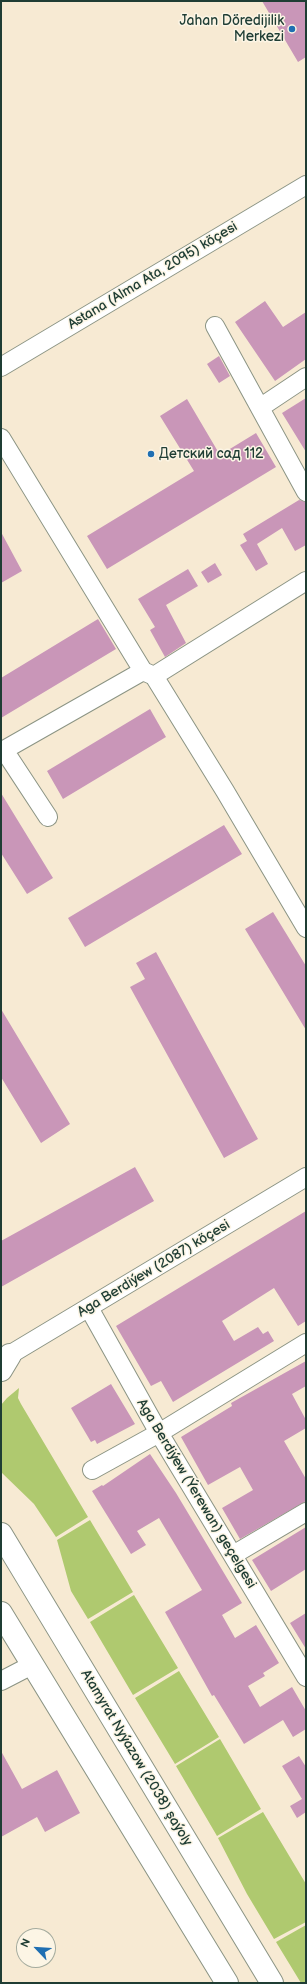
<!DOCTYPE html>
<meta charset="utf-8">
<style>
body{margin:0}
#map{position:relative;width:307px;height:1984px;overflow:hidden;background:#f7ead3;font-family:"Balsamiq Sans",sans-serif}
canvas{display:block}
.frame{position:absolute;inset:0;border:2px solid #1f3d34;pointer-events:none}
.north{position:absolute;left:16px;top:1928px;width:40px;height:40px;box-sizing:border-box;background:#fcf5e5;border:1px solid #a4ab9e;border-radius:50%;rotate:295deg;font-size:11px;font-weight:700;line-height:16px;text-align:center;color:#1f3d34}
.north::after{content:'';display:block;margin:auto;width:14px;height:18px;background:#1f6fb2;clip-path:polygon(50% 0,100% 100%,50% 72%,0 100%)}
</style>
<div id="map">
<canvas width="307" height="1984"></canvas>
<div class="frame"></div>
<div class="north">N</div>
</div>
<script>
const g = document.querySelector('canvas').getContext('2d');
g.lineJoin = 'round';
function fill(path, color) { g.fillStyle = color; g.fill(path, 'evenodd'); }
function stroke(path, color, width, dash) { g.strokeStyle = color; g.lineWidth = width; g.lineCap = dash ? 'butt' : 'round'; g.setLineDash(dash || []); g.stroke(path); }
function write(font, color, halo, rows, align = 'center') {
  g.font = font + ' "Balsamiq Sans",sans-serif'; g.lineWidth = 3; g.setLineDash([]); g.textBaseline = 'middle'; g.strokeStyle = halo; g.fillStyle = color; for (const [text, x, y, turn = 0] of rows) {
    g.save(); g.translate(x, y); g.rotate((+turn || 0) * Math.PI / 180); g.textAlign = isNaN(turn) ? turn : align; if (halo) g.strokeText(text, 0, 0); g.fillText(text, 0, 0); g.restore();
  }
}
const green = new Path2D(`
 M19,1388L18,1398L21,1404L88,1517L56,1537L34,1504L1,1472V1405L7,1398Z
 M90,1520L133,1592L88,1619L71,1591L57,1540Z
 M134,1595L178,1668L133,1695L90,1622Z
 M179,1671L219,1737L175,1764L135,1698Z
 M220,1739L261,1809L217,1836L176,1766Z
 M263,1812L306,1884V1922L274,1939L247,1894L218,1838Z
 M306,1925V1983H301L276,1942Z`);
const building = new Path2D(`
 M262,1H306V57L298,62Z
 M265,301L283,327L306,312V359L275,381L235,322Z
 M219,356L230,376L219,383L207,364Z
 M306,398V452L282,413Z
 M187,399L220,455L256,433L276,467L107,569L87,536L194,471L160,416Z
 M299,500L306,502V545L295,551L282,528L257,544L268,564L256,571L240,545L247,541L243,534Z
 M1,532L22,571L1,583Z
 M215,563L222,575L208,583L201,572Z
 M188,569L198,586L166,605L186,643L165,657L150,630L155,627L138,599Z
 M98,619L116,649L1,718V678Z
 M150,709L166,737L63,799L47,771Z
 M1,793L53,878L27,894L1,853Z
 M224,825L242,854L85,947L68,918Z
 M273,912L306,966V1030L245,929Z
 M156,952L258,1139L224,1158L130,987L145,979L136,963Z
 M1,1009L70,1124L41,1143L1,1077Z
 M135,1167L154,1201L1,1287V1241Z
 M306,1211V1321L298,1326L274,1288L222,1321L234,1341L258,1327L263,1334L268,1331L274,1341L173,1402L161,1381L151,1386L116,1326Z
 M306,1361V1386L292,1394L306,1420V1428L284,1441L306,1479V1501L240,1539L222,1508L253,1490L240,1467L208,1485L181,1437L232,1406L231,1403Z
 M111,1384L135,1424L97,1444L95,1440L91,1442L71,1408Z
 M150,1454L176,1493L242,1603L222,1615L235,1638L256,1625L279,1663L263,1673L265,1676L248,1686L260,1707L292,1687L306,1711V1729L293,1737L283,1720L244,1744L214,1695L212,1696L165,1612L202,1590L159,1518L137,1531L146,1545L131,1554L92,1491L102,1485L103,1486Z
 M306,1527V1569L271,1591L252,1560Z
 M306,1613V1649L290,1623Z
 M1,1751L22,1789L57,1770L80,1813L45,1832L37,1817L1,1837Z
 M299,1756L306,1767V1812L297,1818L290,1806L302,1799L282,1766Z`);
const minor = new Path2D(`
 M215,326L306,492
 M1,367L306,185
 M261,407L306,377
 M1,438L143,671L154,676L225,791L306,928
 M154,676L306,581
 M48,817L4,750L143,671
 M89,1308L159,1433L306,1677
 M1,1360L306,1177
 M92,1470L159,1433L306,1343
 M233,1555L306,1512
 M1,1681L32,1665`);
const major = new Path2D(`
 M1,1370L10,1355
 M1,1534L272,1983
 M1,1613L227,1983`);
const markers = [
 [292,29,4,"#1f6fb2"],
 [151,454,4,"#1f6fb2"]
];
const poiNames = [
 ["Jahan Döredijilik",284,21],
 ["Merkezi",284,37],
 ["Детский сад 112",159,454,"left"]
];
const streetNames = [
 ["Astana (Alma Ata, 2095) köçesi",153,276,-31],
 ["Aga Berdiýew (2087) köçesi",154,1269,-31],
 ["Aga Berdiýew (Ýerewan) geçelgesi",196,1494,59],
 ["Atamyrat Nyýazow (2038) şaýoly",136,1758,59]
];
fill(green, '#afc96f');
fill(building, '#c996b8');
stroke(minor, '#8b9484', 20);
stroke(major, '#8b9484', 24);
stroke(minor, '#fff', 18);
stroke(major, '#fff', 22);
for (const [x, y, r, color] of markers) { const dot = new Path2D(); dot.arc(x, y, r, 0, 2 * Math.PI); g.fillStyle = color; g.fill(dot); stroke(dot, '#fcf5e5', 1.5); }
write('14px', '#1f3d34', '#fcf5e5', poiNames, 'right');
write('14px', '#1f3d34', '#fcf5e5', streetNames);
</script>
